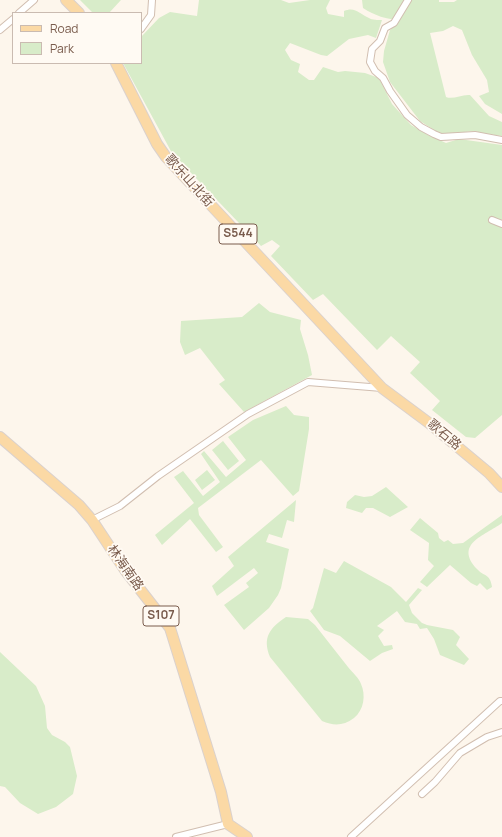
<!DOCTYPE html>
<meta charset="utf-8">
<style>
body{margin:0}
#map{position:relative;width:502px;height:837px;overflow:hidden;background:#fdf6ec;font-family:Manrope,sans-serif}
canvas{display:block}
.legend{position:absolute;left:12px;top:12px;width:130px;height:52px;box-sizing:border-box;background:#fffaf3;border:1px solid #cabbb1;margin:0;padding:5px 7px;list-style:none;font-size:12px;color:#7a5c4d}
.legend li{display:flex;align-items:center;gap:8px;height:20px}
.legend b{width:20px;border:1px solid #cabbb1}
</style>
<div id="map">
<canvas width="502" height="837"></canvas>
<ul class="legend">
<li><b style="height:5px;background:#fbd9a5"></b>Road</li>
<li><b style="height:11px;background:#d8ecc9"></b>Park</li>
</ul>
</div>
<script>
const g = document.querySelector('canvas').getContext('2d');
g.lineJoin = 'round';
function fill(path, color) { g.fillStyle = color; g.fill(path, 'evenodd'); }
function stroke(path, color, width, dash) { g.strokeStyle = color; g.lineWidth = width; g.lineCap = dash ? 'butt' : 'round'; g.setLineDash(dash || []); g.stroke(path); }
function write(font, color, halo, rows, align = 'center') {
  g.font = font + ' Manrope,"Noto Sans SC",sans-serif'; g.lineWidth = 3.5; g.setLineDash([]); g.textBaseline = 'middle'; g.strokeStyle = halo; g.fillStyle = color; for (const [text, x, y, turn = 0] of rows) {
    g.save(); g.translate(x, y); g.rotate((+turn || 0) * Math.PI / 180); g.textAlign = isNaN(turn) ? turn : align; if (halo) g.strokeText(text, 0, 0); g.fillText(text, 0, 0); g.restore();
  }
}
const green = new Path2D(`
 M80,0H121L109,13H93Z
 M199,0H281L289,3L310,0H330L326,8L328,14L344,17V11C355,6 360,14 369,18C372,20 378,20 382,20L376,38L368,35L349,39L327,56L321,55L290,43L285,50L291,60L300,64L298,72L309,80H314L323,67L338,72L345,71L365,73L379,78L392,104L411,125L428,135L446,143L459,139L502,145V415L475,438L466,437L432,410L440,401L410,373L420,362L391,336L377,350L323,294L313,300L271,256L280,246L272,240L261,246L172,153L123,63H141V37L159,18L170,12L197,16Z
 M362,0H439V2H454L457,0H502V114L485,104L479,96L489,92L487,80L472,55L462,30L453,26L443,31L430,33L446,97C453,100 462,94 470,95L489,116L502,122V136L481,133L475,131L443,134L434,130L420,121L390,82L383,62L384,51L390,30L400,20C388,20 373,15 363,8Z
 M259,303L270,312L301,320L300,329L308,355L312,375L244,412L219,384L225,380L200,348L185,355L180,342L181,321L242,317Z
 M286,406L294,415L309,417V429L299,491L293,496L261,460L198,508L199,515L223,547L216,552L190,519L162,545L155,535L194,503L174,477L183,471L203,496L220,482L201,454L204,451L226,477L246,460L228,437L253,420Z
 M223,441L239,461L228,470L212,450Z
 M207,470L215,480L202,490L195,480Z
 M386,487L408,507L390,517L373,508H366L362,513L346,508L347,502L355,495L364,497L372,496Z
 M296,500L294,522L287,520L282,538L269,534L266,542L289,549L281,588L278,595L269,608L244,630L224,605L249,587L246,583L258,573L254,568L217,596L212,586L234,566L228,557Z
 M502,515V523C484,536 454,544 477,569C484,577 490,573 492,587L487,590L480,583L477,586L471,583L450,565L427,587L420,582L434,566L428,560L429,543L410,530L420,518L438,533L439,538L444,542L448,540L453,544L463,543Z
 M344,561L391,587L406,602L418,588L422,590L409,605L412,613L422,623L427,625L453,630L460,637L456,645L469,659L464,665L440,655L434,639L427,628L420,629L417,624L405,622L397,611L377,626L384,630L378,636L384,646L392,645L393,649L382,653L370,661L340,636L324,630L310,611L313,608L324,568L336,573Z
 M286,617L308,619L315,625C326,639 337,653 348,667C352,672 359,678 361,684C366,695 364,710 354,718C343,726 334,726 322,721L270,657C262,637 270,628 286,617Z
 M0,652L36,686L45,706L47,728L52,735L65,742L70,747L77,776L73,794L56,807L38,814L20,803L5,787L0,786Z`);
const minor = new Path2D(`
 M408,0L394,23L385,28L380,41L372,49L370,62L375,71L383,78L390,91L407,115L421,127L434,134L441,137L475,135L502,140
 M19,13L34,0
 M141,29L151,15L152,0
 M0,30L13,19
 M492,220L502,224
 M92,520L120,506L158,476L248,414L308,382L382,388
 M422,794L435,782L460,753L487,737L502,732
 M176,837L228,824
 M351,837L500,701H502`);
const primary = new Path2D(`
 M66,0L79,13
 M116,63L157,144L166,157L382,388L429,423L489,473L502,487
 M0,437L79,505L92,520L125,570L170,628L221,792L228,824L247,837`);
const shields = [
 [238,234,38],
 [161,616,36]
];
const shieldNames = [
 ["S544",238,234],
 ["S107",161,616]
];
const streetNames = [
 ["歌乐山北街",189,181,48],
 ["歌石路",444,435,40],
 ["林海南路",125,568,55]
];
fill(green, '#d8ecc9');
stroke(minor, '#d1beb0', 8);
stroke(primary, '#dad1cd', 12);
stroke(minor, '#fff', 6);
stroke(primary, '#fbd9a5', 10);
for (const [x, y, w] of shields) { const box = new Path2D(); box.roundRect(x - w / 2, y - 10, w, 20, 3); g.fillStyle = '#fffaf3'; g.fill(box); stroke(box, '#7a5c4d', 1); }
write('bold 12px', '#7a5c4d', null, shieldNames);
write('13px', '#7a5c4d', '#fffaf3', streetNames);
</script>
